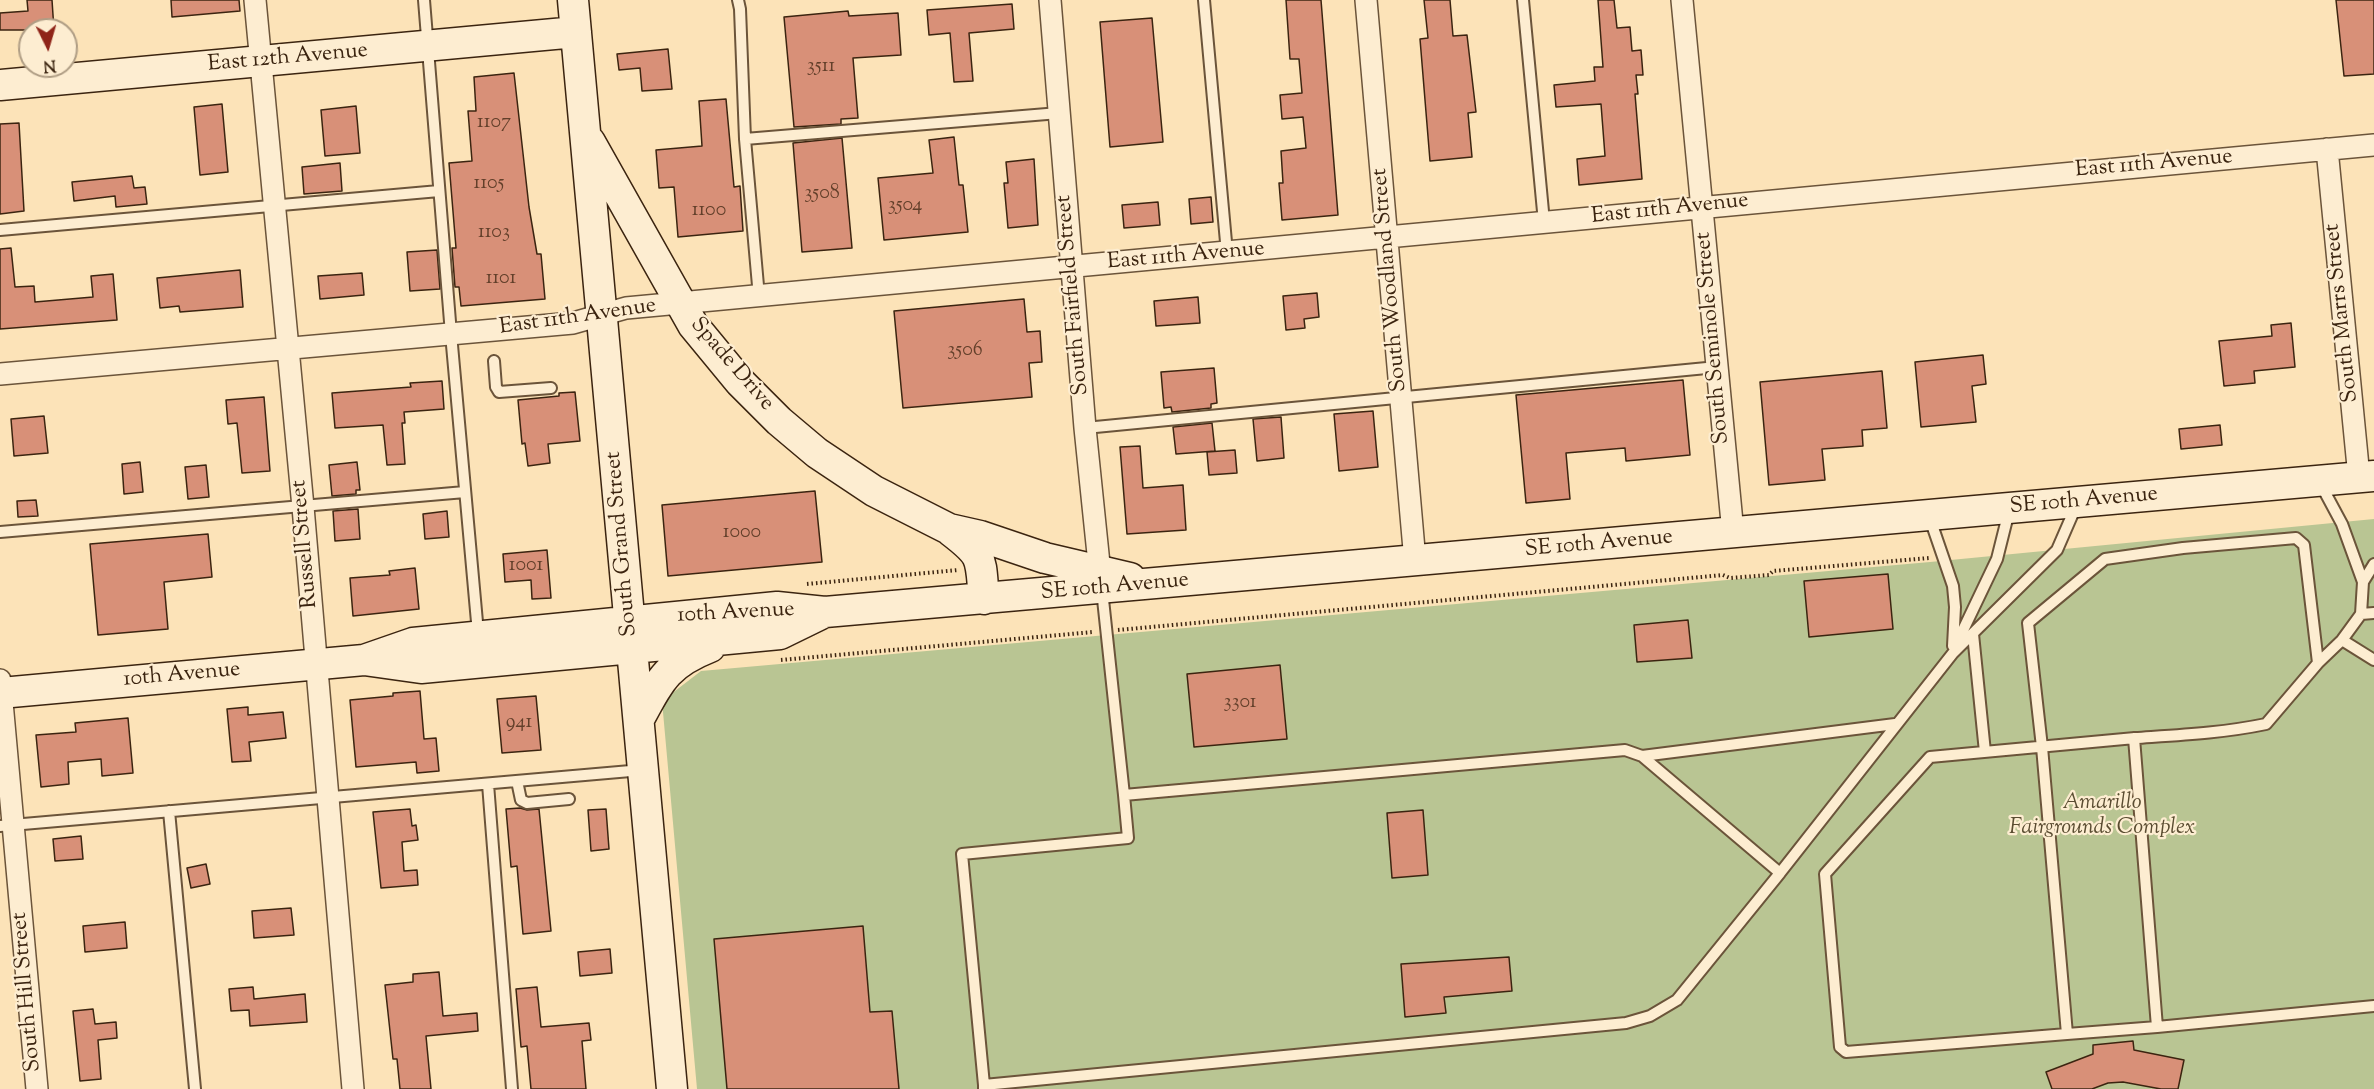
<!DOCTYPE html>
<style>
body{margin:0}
#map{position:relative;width:2374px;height:1089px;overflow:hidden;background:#fce3b8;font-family:"Sorts Mill Goudy",serif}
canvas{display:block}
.north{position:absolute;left:18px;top:18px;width:60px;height:60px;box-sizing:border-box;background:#fdedd1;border:2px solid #af9d84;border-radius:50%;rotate:175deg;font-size:16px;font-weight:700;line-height:24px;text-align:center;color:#3b2410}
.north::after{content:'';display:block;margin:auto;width:21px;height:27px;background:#8f2418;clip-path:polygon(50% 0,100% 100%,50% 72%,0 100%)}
</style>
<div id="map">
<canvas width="2374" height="1089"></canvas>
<div class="north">N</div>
</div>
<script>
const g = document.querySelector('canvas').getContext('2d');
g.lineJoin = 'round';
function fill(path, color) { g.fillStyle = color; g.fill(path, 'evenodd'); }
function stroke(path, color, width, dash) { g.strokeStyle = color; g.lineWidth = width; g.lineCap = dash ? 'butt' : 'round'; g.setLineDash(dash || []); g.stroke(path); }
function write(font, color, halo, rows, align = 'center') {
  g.font = font + ' "Sorts Mill Goudy",serif'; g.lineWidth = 4.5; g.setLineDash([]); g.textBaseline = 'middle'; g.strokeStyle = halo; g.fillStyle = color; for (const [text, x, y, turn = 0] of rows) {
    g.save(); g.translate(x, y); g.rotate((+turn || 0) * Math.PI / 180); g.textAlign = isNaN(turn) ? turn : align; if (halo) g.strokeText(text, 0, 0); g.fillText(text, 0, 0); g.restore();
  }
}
const green = new Path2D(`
 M2374,519V1089H697L662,701L701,671L1930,562Z`);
const building = new Path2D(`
 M27,0H52L54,30H0V13L28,11Z
 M171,0H239L240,11L172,17Z
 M1286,0H1321L1338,215L1282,220L1279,183H1283L1281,151L1306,148L1303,117L1282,119L1280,95L1302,93L1299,59H1290Z
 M1424,0H1450L1453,36L1467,35L1476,112L1468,113L1472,157L1430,161L1420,39L1428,38Z
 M1598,0H1614L1617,28L1630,27L1632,51L1641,50L1643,75H1636L1638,94H1635L1642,179L1579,185L1577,159L1605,156L1601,104L1556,107L1554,85L1595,81L1594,67H1603Z
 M2336,0H2374V74L2344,76Z
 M1012,4L1014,29L969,33L973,81L954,82L950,33L929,35L927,10Z
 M848,11L849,16L898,13L901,55L853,58L858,118L841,119V124L794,127L784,17Z
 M1152,18L1163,142L1110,147L1100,22Z
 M668,49L672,89L642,91L640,68L619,70L617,54Z
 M514,73L529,207L537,254H541L545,299L461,306L459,287H455L452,248H456L449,163L472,161L468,111H476L474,77Z
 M726,99L734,187L740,186L743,231L678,237L674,187L659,188L656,150L702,146L699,101Z
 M222,104L228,172L200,175L194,107Z
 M356,106L360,153L325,156L321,110Z
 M19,123L24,211L0,214V124Z
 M954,137L959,185H963L968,232L884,240L878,178L933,173L929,140Z
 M842,138L852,248L802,252L793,143Z
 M1034,159L1038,225L1008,228L1004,183H1008L1006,162Z
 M340,163L342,191L304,194L302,167Z
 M132,176L134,188L145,187L147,204L116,207L115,196L74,201L72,182Z
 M1211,197L1213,222L1191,224L1189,199Z
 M1158,202L1160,225L1124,228L1122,205Z
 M11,248L15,287L34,286L35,302L93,297L91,276L113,274L117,320L0,329V249Z
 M437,250L440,289L410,291L407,252Z
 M240,270L243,307L180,312L179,306L160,308L157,278Z
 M362,273L364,295L320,299L318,276Z
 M1317,293L1319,317L1304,319L1305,328L1286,330L1283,296Z
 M1198,297L1200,323L1156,326L1154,301Z
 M1024,299L1027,332L1040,331L1042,362L1029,363L1032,397L903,408L894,311Z
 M2291,323L2295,367L2254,371L2255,383L2224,386L2219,341L2272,336L2271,325Z
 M1983,355L1986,384L1972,386L1976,422L1921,427L1915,362Z
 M1214,368L1217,403L1211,404V408L1172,412L1171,407L1164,408L1161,372Z
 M1882,371L1887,428L1862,430L1863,446L1822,449L1825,480L1769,485L1760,382Z
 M1683,380L1690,455L1626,461L1625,448L1566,453L1570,499L1526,503L1516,395Z
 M442,381L444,409L404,412L405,423H402L405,464L387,465L383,425L335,428L332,393L411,387L410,383Z
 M575,392L580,441L548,444L550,463L528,466L525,443L522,444L518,400L559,396V393Z
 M264,397L270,471L242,473L237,423L228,424L226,400Z
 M1373,411L1378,467L1339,471L1334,414Z
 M44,416L48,453L14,456L11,419Z
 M1281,417L1284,458L1257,461L1253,419Z
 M1212,423L1215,451L1176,454L1173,427Z
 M2220,425L2222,445L2181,449L2179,429Z
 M1140,446L1143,488L1183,485L1186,530L1127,534L1120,447Z
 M1235,450L1237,473L1209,475L1207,452Z
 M140,462L143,492L124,494L122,464Z
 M357,462L360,490H356V494L332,496L329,465Z
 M206,465L209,497L188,499L185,467Z
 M815,491L822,562L668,576L662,505Z
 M36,500L38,516L18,517L17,501Z
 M358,509L360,539L335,541L333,511Z
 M447,511L449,537L425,539L423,514Z
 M208,534L212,577L164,582L168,629L98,635L90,544Z
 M547,550L551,598L532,599L531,580L505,582L503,554Z
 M415,568L419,609L353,616L350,578L390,575L389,571Z
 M1888,574L1893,629L1809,637L1804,581Z
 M1688,620L1692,658L1637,662L1634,625Z
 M1280,665L1287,739L1194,747L1187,674Z
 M420,691L424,739L436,738L439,771L417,773L416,762L356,767L350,700L393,696V693Z
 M536,696L541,750L502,753L497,699Z
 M248,707V715L283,712L286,738L249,742L251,761L232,762L227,709Z
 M128,718L133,773L102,776L101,759L68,762L69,784L41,787L36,735L76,732L75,723Z
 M520,808L527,810L539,809L551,931L523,934L517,866L511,867L506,809Z
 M410,809L412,826L416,825L418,840L402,842L404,871L417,870L418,885L381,888L373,812Z
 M606,809L609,849L591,851L588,810Z
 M1423,810L1428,875L1392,878L1387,813Z
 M81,836L83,859L55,861L53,839Z
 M206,864L210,884L191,888L187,868Z
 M291,908L294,935L254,938L252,911Z
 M125,922L127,948L85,952L83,926Z
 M863,926L870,1012L892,1011L899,1089H727L714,939Z
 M610,949L612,973L580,976L578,952Z
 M1509,957L1512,991L1444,997L1446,1013L1405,1017L1401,964Z
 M439,972L443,1016L477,1013L478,1031L426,1036L431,1089H400L397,1059H393L385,985L413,982V974Z
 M253,987L254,999L305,994L307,1022L250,1026L249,1010L231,1011L229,989Z
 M537,987L541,1027L589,1023L591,1040L582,1041L586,1089H531L527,1046L521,1047L516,989Z
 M93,1009L95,1024L116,1022L117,1038L98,1040L101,1079L80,1081L73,1011Z
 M2133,1041L2134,1050L2184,1060L2178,1089H2161L2123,1082L2108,1083L2092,1089H2052L2046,1072L2093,1054V1045Z`);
const path = new Path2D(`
 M807,584L958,570
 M1118,630L1723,575L1730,578L1769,575L1773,571L1930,558
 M781,660L1093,632`);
const lane = new Path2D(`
 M424,0L451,334L478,633
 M738,0L740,9L745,139L759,297
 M1204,0L1227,253
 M1523,0L1544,222
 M745,139L1059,113
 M0,230L439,191
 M494,361L496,387L499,392L551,388
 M1085,428L1717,367
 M2320,483L2342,524L2363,582L2361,614L2374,613
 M1929,516L1953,586L1955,607L1953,646
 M0,532L465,492
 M2363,582L2374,564
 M1102,590L1124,795L1625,750L1642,756L1780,873L1953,653L2057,550L2077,504
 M1973,634L1985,752
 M2342,640L2374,660
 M1955,647L1997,559L2009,511
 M2318,663L2304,545L2296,538L2183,548L2105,559L2028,623L2042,747L2067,1034L1846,1052L1840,1047L1825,874L1930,757C1998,751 2067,744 2135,738C2179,735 2223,733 2266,724L2318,663L2342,640L2361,614
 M2134,738L2157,1027L2374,1006
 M1642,756L1895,724
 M517,781L521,800L527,803L569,799
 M488,784L512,1089
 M169,811L195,1089
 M0,826L642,770
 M2067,1034L2157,1027
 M984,1085L962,854L1128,838L1124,795
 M984,1089V1085L1626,1023L1650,1016L1677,1000L1780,873`);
const street = new Path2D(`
 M255,0L303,507L353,1089
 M1050,0L1085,428L1101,583
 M1366,0L1415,561
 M1682,0L1733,533
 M2327,149L2359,477
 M0,374L573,323L626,308L2374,145
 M0,680L37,1089`);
const secondary = new Path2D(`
 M573,0L672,1089
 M0,85L576,32
 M590,142L693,325L740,382L779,421L817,453L874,491L949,529L980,536L1045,558L1130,578
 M951,531C985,557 980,558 984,599
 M364,660L413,643L777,607L825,612L2374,476
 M0,693L364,660L421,668L780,634L825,612
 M639,719C660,680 667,664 710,647`);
const numberNames = [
 ["3511",821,68],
 ["1107",494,124],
 ["1105",489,185],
 ["3508",822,195],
 ["3504",905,207],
 ["1100",709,212],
 ["1103",494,234],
 ["1101",501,280],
 ["3506",965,352],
 ["1000",742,534],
 ["1001",526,567],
 ["3301",1240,704],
 ["941",519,724]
];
const streetNames = [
 ["East 12th Avenue",288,59,-5],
 ["East 11th Avenue",2154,165,-5],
 ["East 11th Avenue",1670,210,-6],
 ["East 11th Avenue",1186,257,-5],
 ["South Woodland Street",1391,280,-95],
 ["South Fairfield Street",1074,295,-95],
 ["South Marrs Street",2343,313,-96],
 ["East 11th Avenue",578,318,-8],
 ["South Seminole Street",1714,338,-95],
 ["Spade Drive",731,365,49],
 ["SE 10th Avenue",2084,502,-5],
 ["Russell Street",306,544,-95],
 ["South Grand Street",623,544,-95],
 ["SE 10th Avenue",1599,545,-5],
 ["SE 10th Avenue",1115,588,-5],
 ["10th Avenue",736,614,-3],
 ["10th Avenue",182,676,-5],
 ["South Hill Street",28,992,-95]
];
const parkNames = [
 ["Amarillo",2102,804],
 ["Fairgrounds Complex",2102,829]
];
fill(green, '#b9c593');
fill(building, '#d89078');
stroke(building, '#3b2410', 1.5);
stroke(lane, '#6b543a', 14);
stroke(street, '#6b543a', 24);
stroke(secondary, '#3b2410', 33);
stroke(path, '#3b2410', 4, [1.5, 3]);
stroke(lane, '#fdedd1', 10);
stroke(street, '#fdedd1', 21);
stroke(secondary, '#fdedd1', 30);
write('20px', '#623f2a', null, numberNames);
write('22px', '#3b2410', '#fdedd1', streetNames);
write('italic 22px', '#5a4c31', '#fdedd1', parkNames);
</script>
